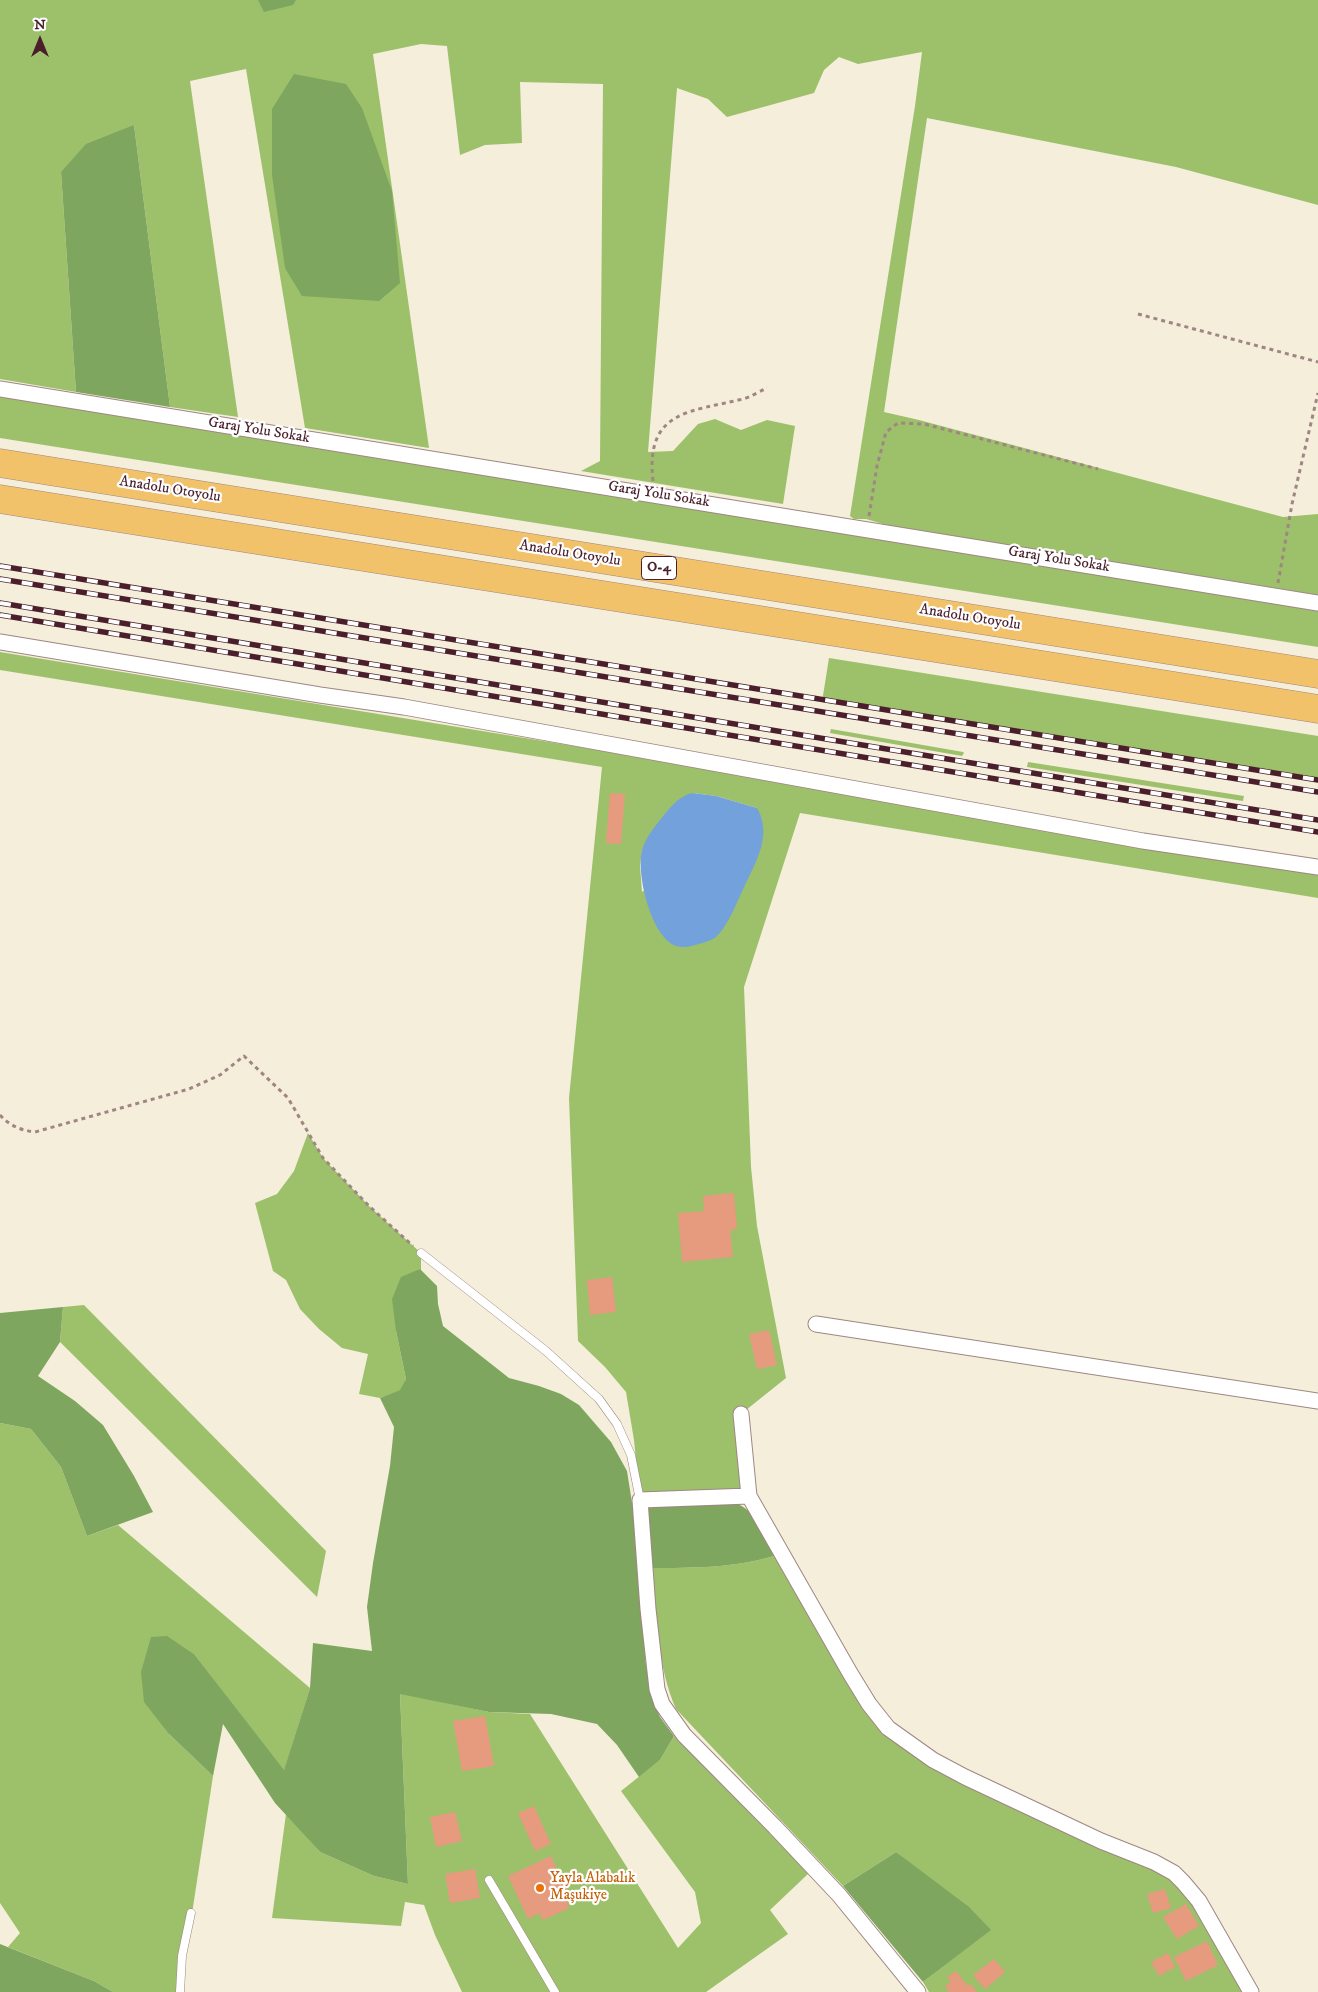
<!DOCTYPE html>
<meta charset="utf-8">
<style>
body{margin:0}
#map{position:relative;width:1318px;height:1992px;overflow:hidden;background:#f4eedb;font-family:"IM FELL DW Pica",serif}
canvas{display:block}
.north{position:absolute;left:15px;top:15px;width:50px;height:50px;-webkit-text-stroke:4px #fff;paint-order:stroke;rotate:0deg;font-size:14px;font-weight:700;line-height:20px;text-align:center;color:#4a1f2b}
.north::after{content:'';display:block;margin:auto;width:18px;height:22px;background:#4a1f2b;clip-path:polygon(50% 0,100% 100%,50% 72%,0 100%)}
</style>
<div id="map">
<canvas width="1318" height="1992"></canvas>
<div class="north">N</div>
</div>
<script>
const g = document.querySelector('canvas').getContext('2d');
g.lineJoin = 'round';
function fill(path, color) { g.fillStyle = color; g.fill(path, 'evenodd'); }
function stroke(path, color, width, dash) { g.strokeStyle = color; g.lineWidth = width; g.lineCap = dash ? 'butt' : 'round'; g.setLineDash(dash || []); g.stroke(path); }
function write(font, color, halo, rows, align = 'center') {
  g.font = font + ' "IM FELL DW Pica",serif'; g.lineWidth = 4.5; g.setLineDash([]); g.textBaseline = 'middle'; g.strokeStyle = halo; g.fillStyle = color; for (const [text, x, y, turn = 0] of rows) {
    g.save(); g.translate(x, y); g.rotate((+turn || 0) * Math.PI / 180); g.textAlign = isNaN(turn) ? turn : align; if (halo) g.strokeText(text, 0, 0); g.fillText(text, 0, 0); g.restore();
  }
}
const green = new Path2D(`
 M0,0H1318V205L1176,167L927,118L884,412L919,420L1283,517L1318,514V595L890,526L866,519H854L850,516L915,106L922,52L858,64L839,57L824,70L814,93L727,117L708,99L677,88L648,452L673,451L698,424L715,419L741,430L767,420L795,426L783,504L581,471L600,461L603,84L520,82L522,143L485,145L460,155L447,46L421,44L373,54L429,448L305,428L246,69L190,81L238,417L170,407L134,125L61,172L76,392L0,379Z
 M0,396L1318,607V647L0,438Z
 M0,652L1318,868V898L800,813L744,987L751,1167L757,1226L786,1378L741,1414L749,1496L640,1500L634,1440L626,1392L605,1367L578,1341L569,1098L602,767L0,670ZM693,793L716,796L757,808L642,892L640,866L642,850Z
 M829,658L1318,736V782L822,702Z
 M831,729L963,752L964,753L962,756L830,733Z
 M1028,762L1244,796L1243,801L1027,767Z
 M308,1133L323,1158L369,1206L421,1253V1271L419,1269L396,1331L406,1379L401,1390L380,1398L359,1394L368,1354L342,1348L319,1329L300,1309L286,1280L273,1271L255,1203L277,1194L294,1171Z
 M84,1305L326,1551L317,1597L60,1342L63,1307Z
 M0,1423L31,1429L61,1467L87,1536L118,1525L310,1688L284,1771L195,1655L169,1734L213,1776L180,1992H113L94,1981L8,1947L20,1933L0,1903Z
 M777,1555L881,1728L1168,1877L1191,1899L1242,1992H929L923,1982L990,1930L896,1852L843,1886L676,1709C657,1666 657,1615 651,1568C693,1568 737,1568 777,1555Z
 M400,1693L489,1712L530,1714L678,1948L701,1923L695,1892L621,1791L660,1760L674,1736L809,1873L770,1910L788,1934L706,1992H462L435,1935L424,1905L405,1902L401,1926L272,1918L286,1814L320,1852L374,1876L408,1884Z`);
const forest = new Path2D(`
 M258,0H296L293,5L264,12Z
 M294,74L346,84L362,108L392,191L400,283L379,301L302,296L285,268L272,175V109Z
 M134,125L170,407L76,392L61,172L86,144Z
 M420,1269L437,1286L438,1304L443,1326L509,1378L539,1386L561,1394L579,1405L611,1442L627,1471L633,1509L646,1666L652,1698L660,1717L674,1736L660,1760L639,1777L617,1745L597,1724L551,1714L489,1712L400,1694L408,1884L374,1876L320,1852L275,1803L223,1724L213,1776L169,1734L144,1702L141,1672L151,1637L167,1636L195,1655L284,1770L310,1688L313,1643L372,1651L367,1607L373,1563L390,1466L394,1427L380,1398L400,1390L406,1379L396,1331L392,1299L401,1277Z
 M63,1307L60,1342L38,1376L75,1401L103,1425L134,1476L153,1512L87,1536L61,1467L31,1429L0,1423V1313Z
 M736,1503C758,1513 766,1535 777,1555C737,1568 693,1568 651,1568L647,1507Z
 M896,1852L969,1907L991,1930L923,1982L843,1886Z
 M0,1944L94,1981L113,1992H0Z`);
const water = new Path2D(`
 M693,793L716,796L757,808C772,834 757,860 746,883C737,901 730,923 716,937C711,941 702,943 695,945C689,947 683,948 676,946C651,937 636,874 642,850C646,837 655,826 664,815C672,805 681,795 693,793Z`);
const building = new Path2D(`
 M610,793L625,794L621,844L606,843Z
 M734,1193L737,1229L730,1230L733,1257L682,1262L678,1213L704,1211L703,1196Z
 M612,1277L616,1312L590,1315L587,1280Z
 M769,1330L777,1365L757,1369L749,1334Z
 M485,1716L494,1766L462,1771L453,1721Z
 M534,1806L551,1844L535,1851L518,1813Z
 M455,1812L462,1841L436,1847L430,1817Z
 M551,1856L572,1901L567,1903L569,1908L543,1920L539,1913L528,1919L508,1876Z
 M475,1869L480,1898L450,1903L445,1874Z
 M1165,1889L1171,1908L1153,1913L1147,1894Z
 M1186,1904L1199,1926L1177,1939L1163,1917Z
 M1207,1941L1218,1965L1186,1981L1174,1957Z
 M1168,1953L1175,1967L1159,1976L1151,1962Z
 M994,1959L1005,1972L985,1989L973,1975Z
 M956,1971L968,1986L971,1984L977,1992H949L945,1986L951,1982L947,1977Z`);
const path = new Path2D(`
 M1138,314L1318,362
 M653,481C645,410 690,412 743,399C751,397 760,391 767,388
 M869,516L877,466L886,432L898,423L924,424L1098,469
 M1278,583L1292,504L1318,393
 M0,1115C10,1126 20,1130 35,1132L189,1089L220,1075L244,1056L288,1098L323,1158L369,1206L413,1246`);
const service = new Path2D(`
 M421,1253L546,1351L599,1399L617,1424L631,1455L640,1500
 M489,1880L555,1992
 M180,1992L182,1956L191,1913`);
const minor = new Path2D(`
 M0,389L1318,603
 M0,642L320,695L404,707L1143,841L1318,867
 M816,1324L1318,1401
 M741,1414L749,1496L850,1673L869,1704L888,1728L933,1760L965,1777L1101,1841L1154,1862L1174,1873L1183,1882L1199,1901L1251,1992
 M749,1496L640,1500L648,1609L657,1689L662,1704L684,1735L775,1827L839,1895L918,1992`);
const motorway = new Path2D(`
 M0,463L1318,674
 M0,499L1318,709`);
const rail = new Path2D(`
 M0,566L1318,780
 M0,579L1318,792
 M0,603L1318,820
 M0,615L1318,832`);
const markers = [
 [540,1888,5,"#e8710a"]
];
const shields = [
 [659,568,35]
];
const shieldNames = [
 ["O-4",659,568]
];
const streetNames = [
 ["Garaj Yolu Sokak",259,431,9],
 ["Anadolu Otoyolu",170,490,9],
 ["Garaj Yolu Sokak",659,495,9],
 ["Anadolu Otoyolu",570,554,9],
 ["Garaj Yolu Sokak",1059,560,9],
 ["Anadolu Otoyolu",970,618,9]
];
const foodNames = [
 ["Yayla Alabalık",550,1879],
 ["Maşukiye",550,1896]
];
fill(green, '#9dc06a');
fill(forest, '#7ea65e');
fill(water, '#73a1db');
fill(building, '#e69b7e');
stroke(service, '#9f8683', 9);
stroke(minor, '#9f8683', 17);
stroke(motorway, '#9f8683', 29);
stroke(path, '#9f8683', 3, [4, 4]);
stroke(service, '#fff', 8);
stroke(minor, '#fff', 15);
stroke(motorway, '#f2c26a', 28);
stroke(rail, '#4a1f2b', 5.5);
stroke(rail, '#fff', 4, [11]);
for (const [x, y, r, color] of markers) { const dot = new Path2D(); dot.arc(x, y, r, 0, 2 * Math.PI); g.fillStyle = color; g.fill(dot); stroke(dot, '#fff', 2); }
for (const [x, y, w] of shields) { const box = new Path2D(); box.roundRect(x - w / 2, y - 11.5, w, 23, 4); g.fillStyle = '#fff'; g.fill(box); stroke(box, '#4a1f2b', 1); }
write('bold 14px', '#4a1f2b', null, shieldNames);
write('15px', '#4a1f2b', '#fff', streetNames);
write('15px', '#c56008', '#fff', foodNames, 'left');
</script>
